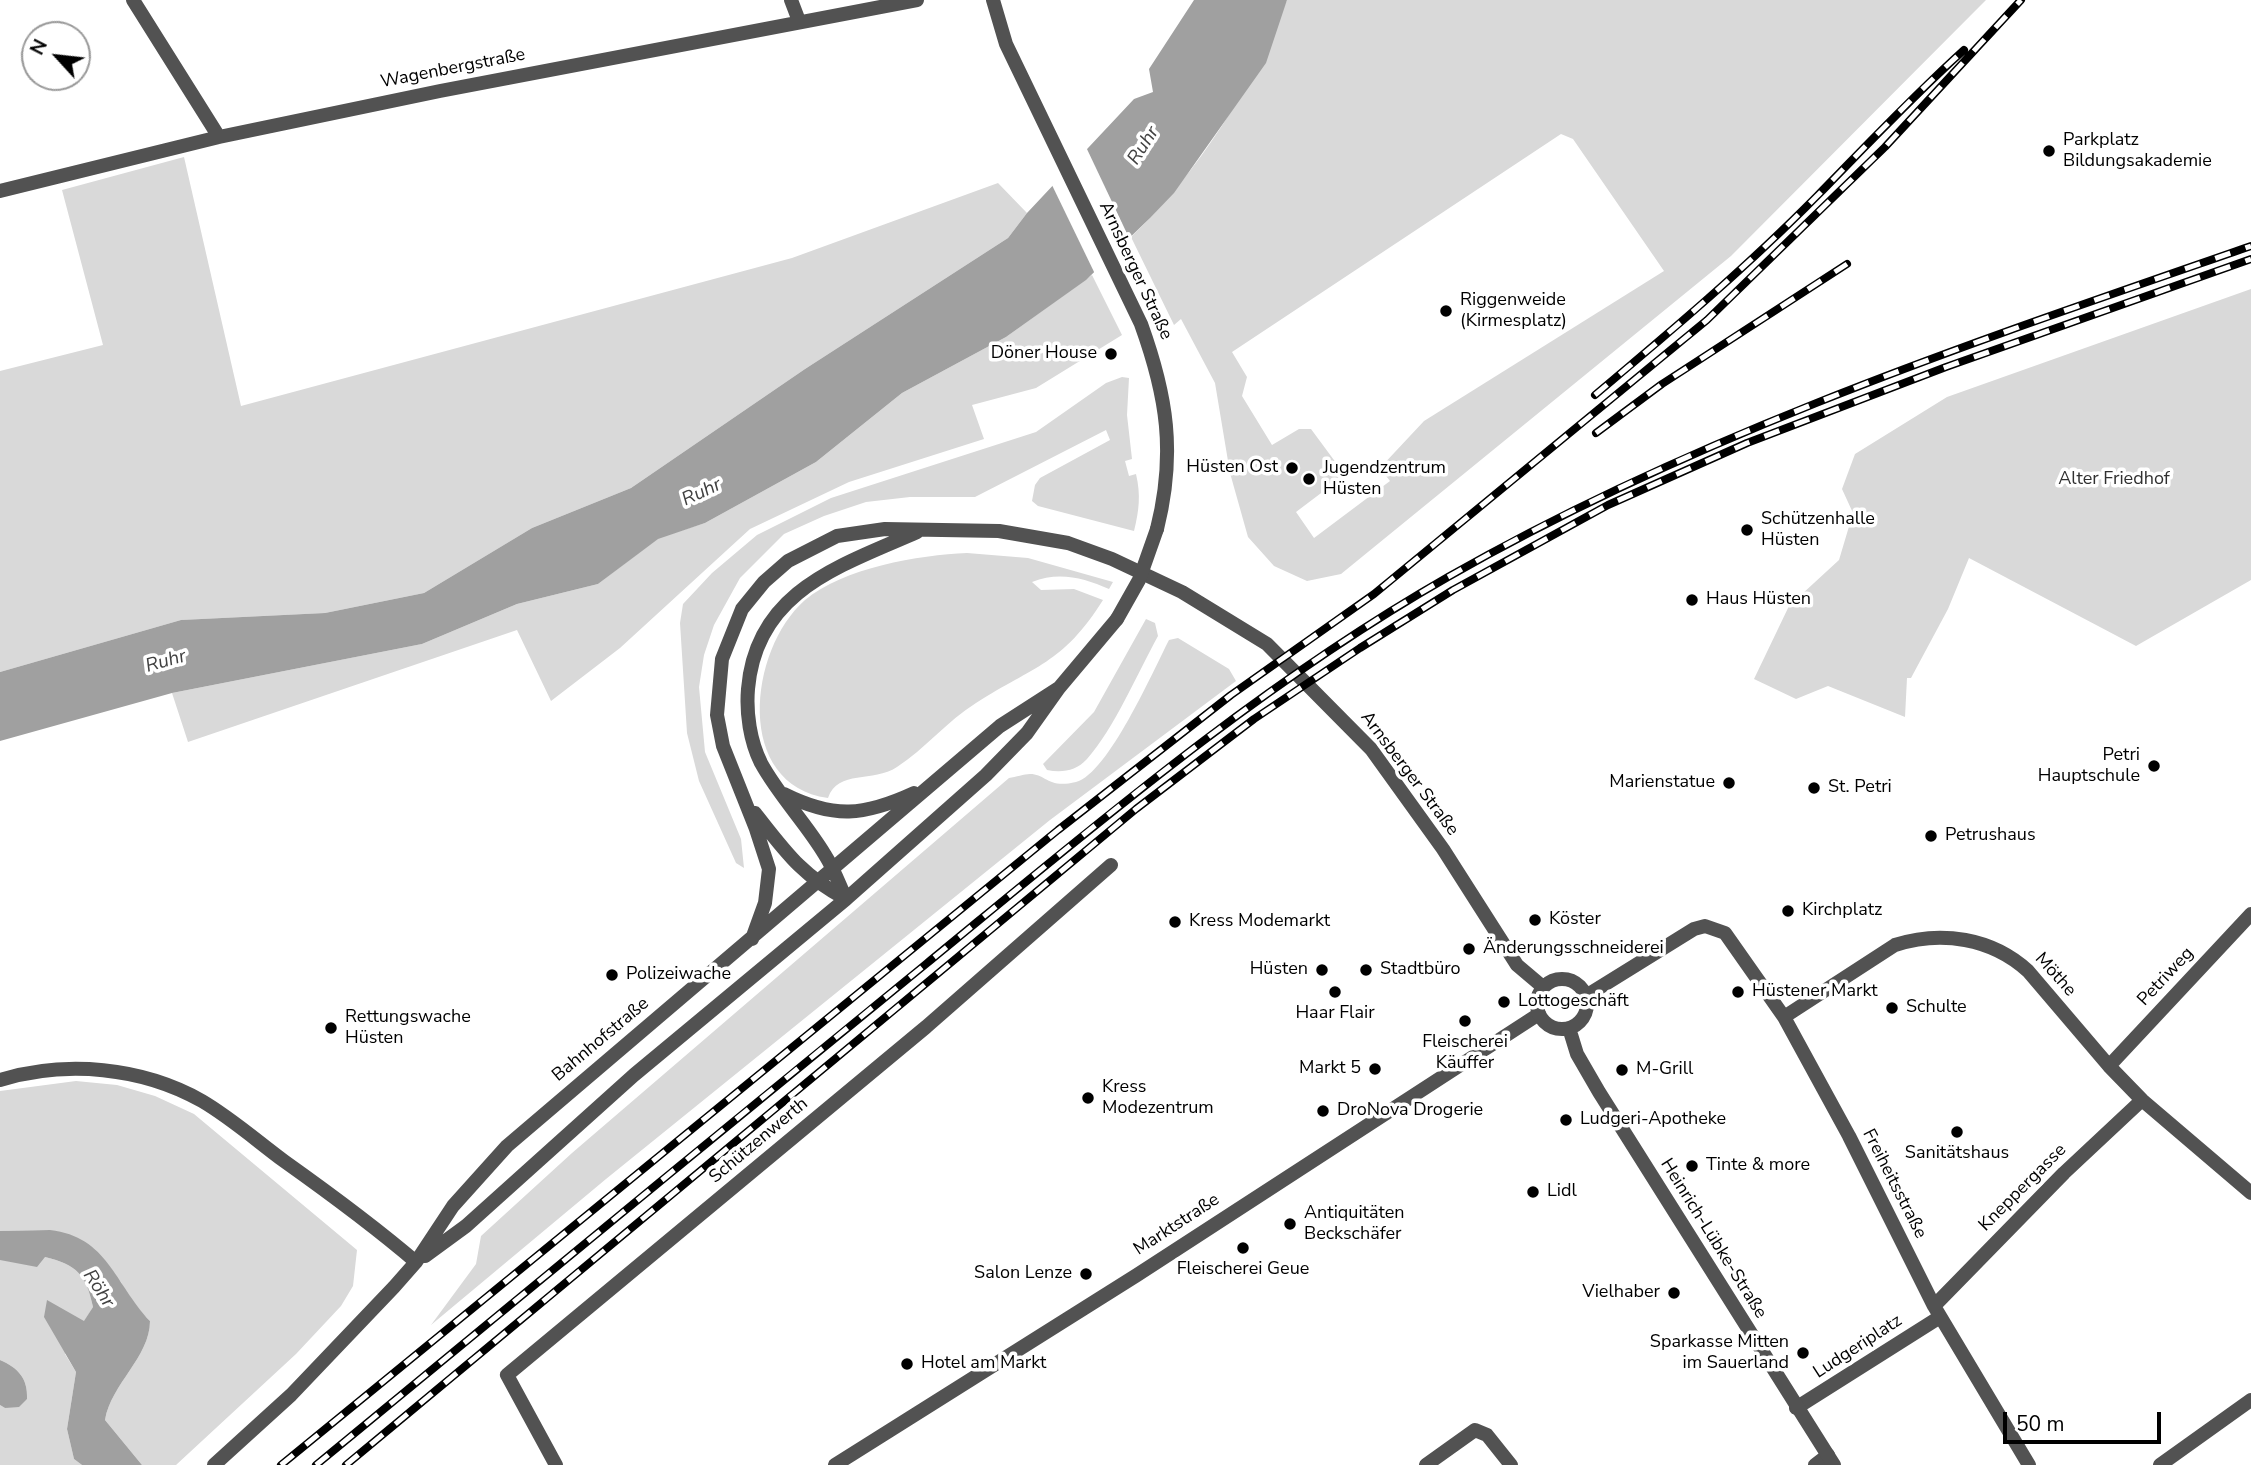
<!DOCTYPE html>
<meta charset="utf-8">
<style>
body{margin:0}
#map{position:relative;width:2251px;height:1465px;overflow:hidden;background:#fff;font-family:"Nunito Sans",sans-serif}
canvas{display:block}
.north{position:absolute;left:21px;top:21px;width:70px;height:70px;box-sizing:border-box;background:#fff;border:2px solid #999;border-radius:50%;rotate:297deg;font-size:19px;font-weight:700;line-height:28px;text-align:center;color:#000}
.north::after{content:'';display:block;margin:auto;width:24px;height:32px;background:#000;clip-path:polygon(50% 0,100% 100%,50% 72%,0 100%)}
.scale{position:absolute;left:2003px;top:1412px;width:158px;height:32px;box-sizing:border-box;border:4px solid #000;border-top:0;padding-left:9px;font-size:21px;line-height:24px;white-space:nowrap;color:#000;-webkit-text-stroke:5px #fff;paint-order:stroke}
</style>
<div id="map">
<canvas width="2251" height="1465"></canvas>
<div class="north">N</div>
<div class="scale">50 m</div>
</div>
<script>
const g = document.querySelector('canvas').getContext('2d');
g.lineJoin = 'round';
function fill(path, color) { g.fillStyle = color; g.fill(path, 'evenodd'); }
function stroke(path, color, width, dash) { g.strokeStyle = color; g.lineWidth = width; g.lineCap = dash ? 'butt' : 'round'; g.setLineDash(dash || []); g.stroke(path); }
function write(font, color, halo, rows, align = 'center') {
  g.font = font + ' "Nunito Sans",sans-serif'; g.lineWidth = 7; g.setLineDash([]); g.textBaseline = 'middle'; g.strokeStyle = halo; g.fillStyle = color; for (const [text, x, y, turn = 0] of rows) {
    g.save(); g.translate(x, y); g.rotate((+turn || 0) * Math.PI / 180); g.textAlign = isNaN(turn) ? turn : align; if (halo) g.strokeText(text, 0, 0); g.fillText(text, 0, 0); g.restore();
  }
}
const green = new Path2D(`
 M1287,0H1986L1731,256L1341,574L1307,581L1274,566L1248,537L1230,473L1215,383L1181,319L1174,325L1131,237C1199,171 1252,88 1287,0ZM1561,134L1573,139L1664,271L1424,421L1380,468L1390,481L1314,538L1296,512L1345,475L1311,429H1299L1272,445L1242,396L1247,377L1232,352Z
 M184,157L241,406L792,258L998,183L1027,213L1008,238L805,369L631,488L532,528L424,593L325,613L181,620L0,672V371L103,345L62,190Z
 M1092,275L1122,335L1036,388L972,405L984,439L849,482L750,529L620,648L551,701L517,630L188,742L172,693L422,644L517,604L598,584L658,538L705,523L816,462L902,393L1006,337Z
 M2251,289V580L2136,646L1969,558L1948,609L1911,678H1907L1905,717L1828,686L1796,699L1754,679L1789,606L1839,560L1853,513L1842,489L1855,454L1947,397Z
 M1122,377L1129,378L1127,415L1132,459L1125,461L1129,476L1136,474C1141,495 1139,511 1134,531L1038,506L1032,501L1035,485L1040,478L1110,440L1106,430L975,497H910L866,502L824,516L784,534L740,578L714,625L704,655L699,687L705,752L741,839L744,868L736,863L699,781L687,733L680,623L683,604L712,573L757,535L831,498L1036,432L1106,383Z
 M967,553L1028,558L1113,582L1109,589C1084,578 1059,571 1032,582L1041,590L1074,589L1103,600C1063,664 1034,666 976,703C947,721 925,749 897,767C873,783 838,769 828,798C734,785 748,650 805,600C843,568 919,555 967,553Z
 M1146,619L1155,623L1158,636C1138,672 1114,729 1087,759C1076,771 1062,773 1047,770L1043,764L1094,712Z
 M1178,638L1229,669L1236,681L1050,820L606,1179L431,1325L476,1264L481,1236L572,1153L1009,778C1016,777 1024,774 1030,774C1046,774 1048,789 1076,782C1108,774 1153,671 1169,640Z
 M76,1081L117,1085L155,1096L194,1114L357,1250L353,1286L341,1306L296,1354L176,1465H142L105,1420C111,1384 150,1357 150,1321L129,1299L121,1282L50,1230L0,1231V1091Z
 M45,1257C77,1265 86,1274 93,1307L65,1354L76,1372L67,1429L74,1459L82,1465H0V1405L5,1408L27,1399C28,1378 18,1368 0,1360V1260Z`);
const water = new Path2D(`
 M1194,0H1287L1266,63L1174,193L1150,218L1086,280L1006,337L902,393L816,462L705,523L658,539L598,584L517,604L422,644L172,693L0,741V672L181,620L325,613L424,593L532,528L631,488L805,369L1008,238L1027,213L1134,99L1153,92L1149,69Z
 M50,1230C108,1237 114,1283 150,1321C150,1357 111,1384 105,1420L142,1465H82L74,1459L67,1429L76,1372L44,1317L47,1300L84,1321L93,1307C86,1274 77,1265 45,1257L37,1267L0,1260V1231Z
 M0,1360C18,1368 28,1378 27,1399L19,1407L5,1408L0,1405Z`);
const pier = new Path2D(`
 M1086,147L1131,242L1096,276L1051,183Z`);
const minor = new Path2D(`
 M133,0L219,137
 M791,0L799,21
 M0,191L219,137L440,91L917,0
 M1586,996L1694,929L1705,926L1725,933L1784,1017L1849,1136L1934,1306L2029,1465
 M1784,1017L1895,945C1941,930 1992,938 2028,971L2109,1066L2142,1100L2251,1193
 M2109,1066L2251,914
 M1934,1306L2064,1173L2142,1100
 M1796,1408L1940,1317
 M556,1465L507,1375L926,1027L1111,865
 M835,1465L1137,1275L1539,1014
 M1426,1465L1475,1430L1487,1435L1511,1465
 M1815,1465L1828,1455
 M2160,1465L2251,1400`);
const tertiary = new Path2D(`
 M993,0L1006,44L1141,324C1167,396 1176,453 1157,529
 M784,794C834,819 864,816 914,793
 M755,813C785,851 802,876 846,899
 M846,899C839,884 834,869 825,855C806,823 779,796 761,763C750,741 746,713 748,689C756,591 840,566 917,532
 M752,939L765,903L769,869L756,829L723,746L717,715L722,659L742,609L764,582L788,561L837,536L885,529L999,531L1068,543L1112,559L1182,592L1267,644L1371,749L1443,849L1517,965L1543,987
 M1537 1004a25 25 0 1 1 50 0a25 25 0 1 1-50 0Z
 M1569,1028L1577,1054L1599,1092L1834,1465
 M0,1080C66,1060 142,1067 202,1101C231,1118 257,1141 284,1161C329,1193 374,1226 416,1262
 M425,1256L466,1226L634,1075L846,899L986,775L1027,733L1059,688L1117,619
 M214,1465L291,1395L394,1287L416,1262L453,1206L507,1146L1000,726L1059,688`);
const rail = new Path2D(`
 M1595,395C1671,331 1747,267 1817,196C1865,147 1912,97 1964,50
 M1596,433L1662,384L1847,264
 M281,1465L1058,830L1231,695L1374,594L1707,320L1885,147L2021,0
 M316,1465C519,1298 722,1130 926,964C1093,827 1259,685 1448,577C1700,433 1977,341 2251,246
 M346,1465L1136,809L1254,719L1360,648L1453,590L1608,505L1747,443L1946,367L2251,259`);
const tertiaryBridge = new Path2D(`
 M1117,619L1139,580L1157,529`);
const markers = [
 [2049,151,7,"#000"],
 [1446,311,7,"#000"],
 [1111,354,7,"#000"],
 [1292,468,7,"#000"],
 [1309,479,7,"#000"],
 [1747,530,7,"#000"],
 [1692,600,7,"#000"],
 [2154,766,7,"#000"],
 [1729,783,7,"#000"],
 [1814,788,7,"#000"],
 [1931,836,7,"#000"],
 [1788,911,7,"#000"],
 [1535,920,7,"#000"],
 [1175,922,7,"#000"],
 [1469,949,7,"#000"],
 [1322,970,7,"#000"],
 [1366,970,7,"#000"],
 [612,975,7,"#000"],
 [1335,992,7,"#000"],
 [1738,992,7,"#000"],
 [1504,1002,7,"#000"],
 [1892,1008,7,"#000"],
 [1465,1021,7,"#000"],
 [331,1028,7,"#000"],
 [1375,1069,7,"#000"],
 [1622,1070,7,"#000"],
 [1088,1098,7,"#000"],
 [1323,1111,7,"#000"],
 [1566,1120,7,"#000"],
 [1957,1132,7,"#000"],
 [1692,1166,7,"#000"],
 [1533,1192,7,"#000"],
 [1290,1224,7,"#000"],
 [1243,1248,7,"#000"],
 [1086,1274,7,"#000"],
 [1674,1293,7,"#000"],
 [1803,1353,7,"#000"],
 [907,1364,7,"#000"]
];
const streetNames = [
 ["Wagenbergstraße",453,69,-11],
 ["Arnsberger Straße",1135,271,65],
 ["Arnsberger Straße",1409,774,53],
 ["Möthe",2055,975,48],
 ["Petriweg",2166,977,-47],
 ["Bahnhofstraße",601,1040,-40],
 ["Schützenwerth",759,1141,-40],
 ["Freiheitsstraße",1894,1184,63],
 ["Kneppergasse",2023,1188,-45],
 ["Marktstraße",1177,1225,-33],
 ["Heinrich-Lübke-Straße",1713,1239,58],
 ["Ludgeriplatz",1858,1347,-33]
];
const poiNames = [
 ["Parkplatz",2063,141],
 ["Bildungsakademie",2063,162],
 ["Riggenweide",1460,301],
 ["(Kirmesplatz)",1460,322],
 ["Döner House",1097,354,"right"],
 ["Hüsten Ost",1278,468,"right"],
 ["Jugendzentrum",1323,469],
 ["Hüsten",1323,490],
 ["Schützenhalle",1761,520],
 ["Hüsten",1761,541],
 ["Haus Hüsten",1706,600],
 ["Petri",2140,756,"right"],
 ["Hauptschule",2140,777,"right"],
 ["Marienstatue",1715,783,"right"],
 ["St. Petri",1828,788],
 ["Petrushaus",1945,836],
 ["Kirchplatz",1802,911],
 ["Köster",1549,920],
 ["Kress Modemarkt",1189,922],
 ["Änderungsschneiderei",1483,949],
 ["Hüsten",1308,970,"right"],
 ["Stadtbüro",1380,970],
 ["Polizeiwache",626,975],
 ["Hüstener Markt",1752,992],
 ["Lottogeschäft",1518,1002],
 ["Schulte",1906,1008],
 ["Haar Flair",1335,1014,"center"],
 ["Rettungswache",345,1018],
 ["Hüsten",345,1039],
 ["Fleischerei",1465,1043,"center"],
 ["Käuffer",1465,1064,"center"],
 ["Markt 5",1361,1069,"right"],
 ["M-Grill",1636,1070],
 ["Kress",1102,1088],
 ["Modezentrum",1102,1109],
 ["DroNova Drogerie",1337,1111],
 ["Ludgeri-Apotheke",1580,1120],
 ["Sanitätshaus",1957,1154,"center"],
 ["Tinte & more",1706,1166],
 ["Lidl",1547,1192],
 ["Antiquitäten",1304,1214],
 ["Beckschäfer",1304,1235],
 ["Fleischerei Geue",1243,1270,"center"],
 ["Salon Lenze",1072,1274,"right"],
 ["Vielhaber",1660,1293,"right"],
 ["Sparkasse Mitten",1789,1343,"right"],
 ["im Sauerland",1789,1364,"right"],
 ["Hotel am Markt",921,1364]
];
const parkNames = [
 ["Alter Friedhof",2114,480]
];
const waterNames = [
 ["Ruhr",1144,146,-57],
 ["Ruhr",702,493,-25],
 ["Ruhr",166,662,-16],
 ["Röhr",98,1289,57]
];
fill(green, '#d9d9d9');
fill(water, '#a0a0a0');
fill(pier, '#fff');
stroke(minor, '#525252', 14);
stroke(tertiary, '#525252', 14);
stroke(rail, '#000', 8);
stroke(rail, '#fff', 5, [16]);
stroke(tertiaryBridge, '#525252', 14);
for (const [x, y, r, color] of markers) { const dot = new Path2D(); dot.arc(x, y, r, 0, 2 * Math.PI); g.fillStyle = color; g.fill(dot); stroke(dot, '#fff', 2.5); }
write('18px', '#000', '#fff', streetNames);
write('18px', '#000', '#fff', poiNames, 'left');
write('18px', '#303030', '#fff', parkNames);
write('italic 19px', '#414141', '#fff', waterNames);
</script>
